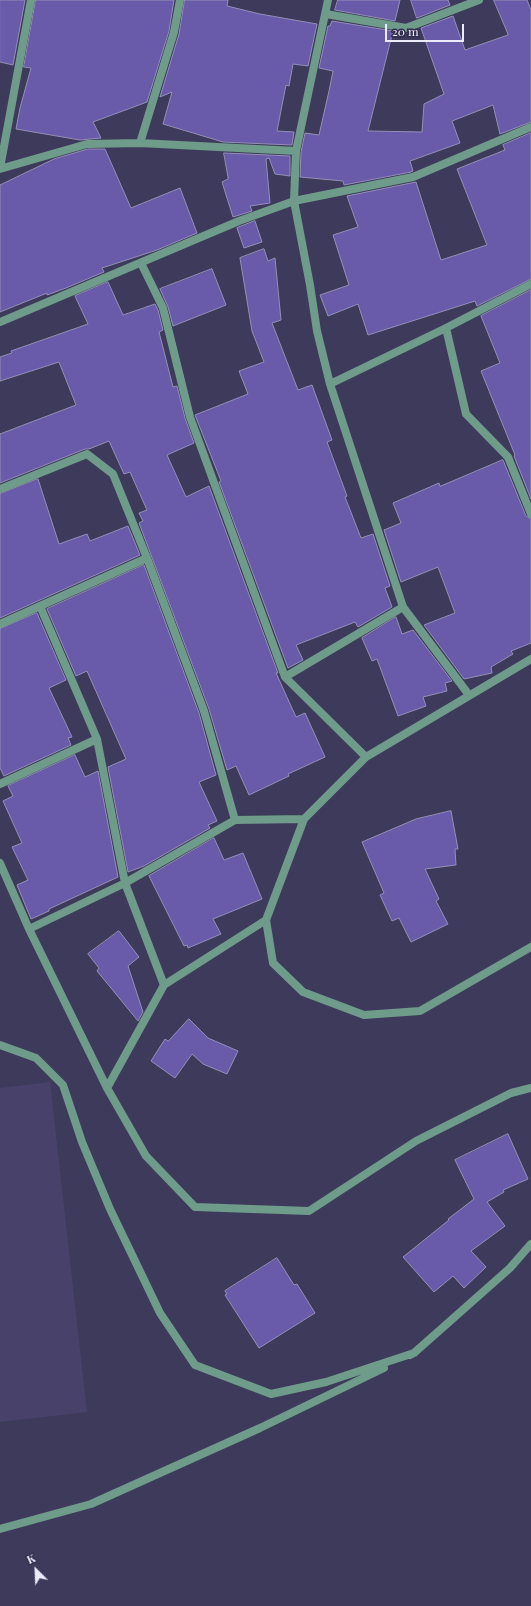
<!DOCTYPE html>
<style>
body{margin:0}
#map{position:relative;width:531px;height:1606px;overflow:hidden;background:#3e3a5b;font-family:"Playfair Display",serif}
canvas{display:block}
.north{position:absolute;left:16px;top:1550px;width:40px;height:40px;-webkit-text-stroke:3px #342f50;paint-order:stroke;rotate:336deg;font-size:11px;font-weight:700;line-height:16px;text-align:center;color:#ecebfc}
.north::after{content:'';display:block;margin:auto;width:14px;height:18px;background:#ecebfc;clip-path:polygon(50% 0,100% 100%,50% 72%,0 100%)}
.scale{position:absolute;left:385px;top:24px;width:79px;height:18px;box-sizing:border-box;border:2px solid #ecebfc;border-top:0;padding-left:5px;font-size:12px;line-height:14px;white-space:nowrap;color:#ecebfc;-webkit-text-stroke:3px #342f50;paint-order:stroke}
</style>
<div id="map">
<canvas width="531" height="1606"></canvas>
<div class="north">K</div>
<div class="scale">20 m</div>
</div>
<script>
const g = document.querySelector('canvas').getContext('2d');
g.lineJoin = 'round';
function fill(path, color) { g.fillStyle = color; g.fill(path, 'evenodd'); }
function stroke(path, color, width, dash) { g.strokeStyle = color; g.lineWidth = width; g.lineCap = dash ? 'butt' : 'round'; g.setLineDash(dash || []); g.stroke(path); }
const built = new Path2D(`
 M50,1082L87,1412L0,1422V1088Z`);
const building = new Path2D(`
 M0,0H25L13,65L0,62Z
 M36,0H174L169,31L147,102L93,122L101,138L80,140L16,129L20,108L31,68L24,67Z
 M185,0H228L227,6L260,14L317,24L308,66L293,64L289,86L286,85L277,131L294,132L292,145L223,142L163,124L172,92L160,97L179,34Z
 M338,0H400L395,21L335,10Z
 M411,0H448L450,5L417,18Z
 M494,0H527L531,10V122L500,134L493,105L452,121L460,143L410,161L413,171L411,172L344,185L343,181L300,177L301,152L305,133L319,135L329,91L333,71L319,68L328,26H330L332,21L393,31L368,131L422,132L424,104L444,94L421,28L453,16L465,50L508,35Z
 M531,133V279L477,306L475,301L368,335L358,304L328,316L320,295L349,285L333,235L358,227L347,196L416,182L441,260L487,245L457,169L505,150L503,145Z
 M88,149H105L131,208L180,188L197,233L157,250L102,268L104,272L66,288L47,295V293L0,312V185L54,159Z
 M224,153L290,156V176L275,174L269,158L266,159L270,203L250,206L252,211L233,217L222,182L228,179Z
 M255,221L262,242L244,248L237,228Z
 M264,249L268,261L275,258L281,320L272,323L298,390L312,385L332,440L327,442L347,496L345,497L361,538L373,534L390,586L385,588L392,607L358,627L355,622L296,645L303,660L288,668L219,482L221,481L195,415L248,394L239,371L264,362L252,331L240,258Z
 M212,269L226,305L173,326L168,307L160,289Z
 M108,282L123,315L155,304L158,310L163,330L159,332L173,387L177,386L185,418L194,443L167,455L186,497L209,486L278,673H276L296,717L305,713L325,757L288,774L289,776L249,795L236,766L227,770L209,709L139,523L143,521L139,513L147,510L130,472L124,474L109,441L89,449H85L0,483V434L76,405L59,362L0,381V357L12,353L11,351L88,324L75,296Z
 M531,290V499L514,456L515,455L481,371L500,363L481,316Z
 M503,460L526,516L531,519V643L511,651L513,654L491,667L492,673L464,679L424,625L455,613L438,567L401,582L384,530L401,523L393,503L439,483L440,486Z
 M38,479L59,544L87,534L90,541L128,526L140,555L0,618V494Z
 M144,565L199,713L216,775L199,782L217,821L208,825L210,828L144,866L128,872L108,767L126,759L87,671L76,676L47,609Z
 M37,613L66,680L49,688L72,737L68,738L71,745L4,776L0,768V629Z
 M396,617L402,634L413,630L452,681L445,683L447,691L423,697L426,706L398,716L377,659L372,661L362,638Z
 M75,755L85,777L98,771L118,877L49,909V911L31,919L17,885L28,880L12,847L22,843L3,801L13,796L8,786Z
 M451,811L458,849H455L456,865L425,869L439,899L436,901L448,924L411,942L399,918L392,921L380,895L384,893L362,842L416,819Z
 M214,838L224,860L243,853L262,899L213,919L221,934L188,948L187,945L184,946L149,876Z
 M119,931L139,957L128,966L143,1012L138,1021L97,971L99,968L88,954Z
 M189,1019L208,1038L238,1051L227,1074L203,1064L192,1054L175,1078L151,1061L165,1039L168,1041Z
 M508,1134L528,1179L503,1190L504,1192L487,1202L505,1226L471,1251L486,1267L464,1288L453,1276L434,1292L403,1257L449,1220L448,1219L474,1199L455,1160Z
 M277,1258L294,1285L297,1284L315,1313L259,1348L225,1295L227,1294L225,1291Z`);
const street = new Path2D(`
 M328,0L296,151L294,201L310,285L317,331L330,384L403,607L469,695
 M326,14L406,28L479,0
 M140,143L174,32L180,0
 M0,168L31,0
 M0,169L87,144L140,143L296,151
 M141,263L163,308L190,417L285,677L366,757
 M0,322L239,221L294,201L413,177L531,127
 M446,328L466,414L508,457L531,514
 M330,384L446,328L531,284
 M0,489L87,454L113,474L147,558L204,711L235,820L304,819
 M40,606L97,739
 M0,624L147,558
 M531,659L366,757L304,819L266,920L273,963L303,992L364,1015L420,1011L531,947
 M285,677L403,607
 M0,784L97,739L125,883L164,985
 M0,863L29,929L107,1088L146,1156L195,1207L309,1211L416,1141L511,1093L531,1088
 M29,929L125,883L235,820
 M0,1045L36,1058L63,1085L82,1142L110,1209L160,1313L195,1365L271,1394L326,1382L414,1353
 M107,1088L164,985L266,920
 M410,1355L414,1353L510,1268L531,1244
 M0,1529L91,1504L260,1428L384,1368`);
fill(built, '#48426a');
fill(building, '#695baa');
stroke(building, '#9390b6', 1);
stroke(street, '#6e9b8a', 8);
</script>
